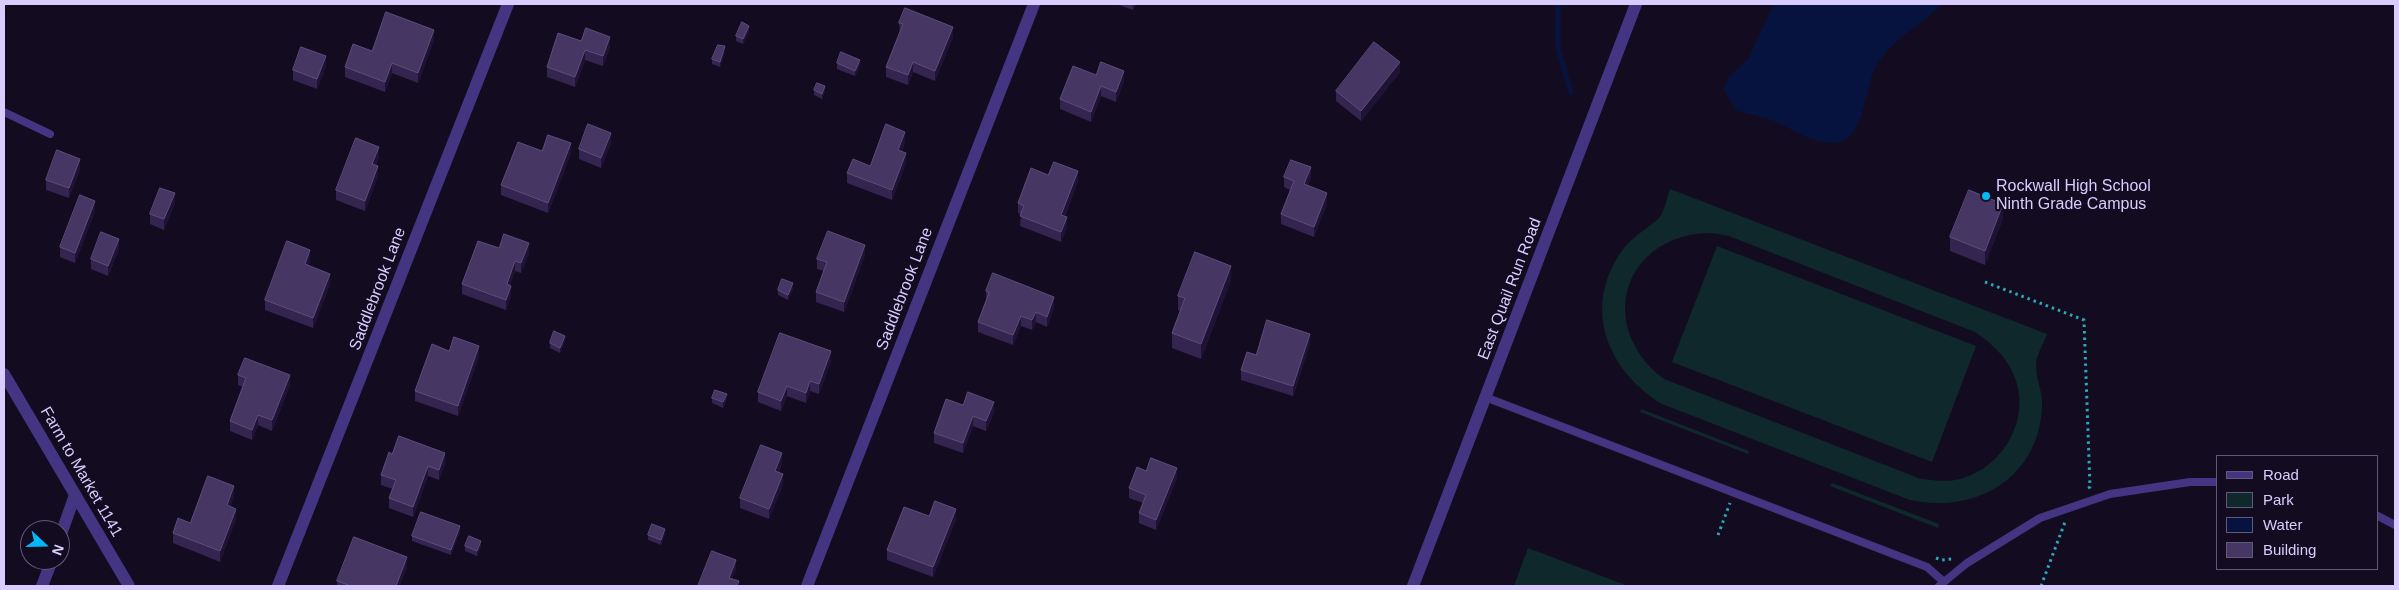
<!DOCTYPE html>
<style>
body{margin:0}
#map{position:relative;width:2399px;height:590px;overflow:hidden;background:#130c21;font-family:Arial,sans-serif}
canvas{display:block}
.frame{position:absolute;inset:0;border:5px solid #d9ccff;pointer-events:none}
.legend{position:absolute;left:2216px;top:455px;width:162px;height:115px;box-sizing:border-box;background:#130c21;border:1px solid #62597a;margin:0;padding:6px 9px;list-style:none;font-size:15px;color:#d9ccff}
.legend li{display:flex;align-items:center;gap:10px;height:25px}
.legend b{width:25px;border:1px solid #62597a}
.north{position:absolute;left:20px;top:520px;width:50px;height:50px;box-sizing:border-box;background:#130c21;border:1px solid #62597a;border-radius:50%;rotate:111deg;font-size:14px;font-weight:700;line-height:20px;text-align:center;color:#d9ccff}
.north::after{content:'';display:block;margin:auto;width:18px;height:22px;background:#00baf7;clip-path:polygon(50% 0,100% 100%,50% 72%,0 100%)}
</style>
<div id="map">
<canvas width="2399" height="590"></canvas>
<div class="frame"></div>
<ul class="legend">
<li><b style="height:6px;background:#433582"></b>Road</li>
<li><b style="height:14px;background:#0f282b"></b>Park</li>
<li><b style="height:14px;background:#07133f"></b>Water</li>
<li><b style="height:14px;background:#453663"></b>Building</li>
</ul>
<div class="north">N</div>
</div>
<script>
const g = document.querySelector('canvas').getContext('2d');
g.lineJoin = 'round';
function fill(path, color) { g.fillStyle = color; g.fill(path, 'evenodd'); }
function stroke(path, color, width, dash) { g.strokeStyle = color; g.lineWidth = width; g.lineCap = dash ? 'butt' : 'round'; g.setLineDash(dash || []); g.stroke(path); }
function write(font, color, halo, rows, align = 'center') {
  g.font = font + ' Arial,sans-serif'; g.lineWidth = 4.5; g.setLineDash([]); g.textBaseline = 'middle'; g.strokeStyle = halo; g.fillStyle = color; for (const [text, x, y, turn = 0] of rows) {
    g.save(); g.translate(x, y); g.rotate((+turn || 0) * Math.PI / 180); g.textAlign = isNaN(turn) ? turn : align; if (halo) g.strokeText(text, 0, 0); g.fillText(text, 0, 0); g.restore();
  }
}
const green = new Path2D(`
 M1670,189L2047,334C2044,343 2035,357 2036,366C2036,380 2043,391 2042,408C2038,479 1975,514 1910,500L1662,404C1611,373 1584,315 1616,260C1628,239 1640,234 1657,220C1664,215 1667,197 1670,189ZM1712,233L1729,236L1975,332C1994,345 2009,359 2016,381C2030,424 1999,472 1955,480C1943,482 1933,480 1921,479L1664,379C1594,326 1624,233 1712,233Z
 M1717,246L1976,346L1932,462L1672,362Z
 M1641,409L1749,451L1748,454L1640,412Z
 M1832,483L1939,524L1938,528L1830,486Z
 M1528,548L1628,586H1514Z`);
const water = new Path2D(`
 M1774,4H1942C1918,28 1887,41 1873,73C1864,94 1863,145 1831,143C1811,142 1792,129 1774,121C1763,116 1749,114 1737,111L1723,89L1729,77L1748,59Z`);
const stream = new Path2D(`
 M1558,4V48L1571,93`);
const path = new Path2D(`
 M1985,282L2084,320L2090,487L2088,488
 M1718,535L1730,503
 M1936,558L1942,560L1952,559
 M2041,586L2065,522`);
const service = new Path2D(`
 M4,112L50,134
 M1485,397L1927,567L1944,582
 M2378,516L2395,525
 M1939,586L1967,563L2040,518L2110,494L2190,482H2218`);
const minor = new Path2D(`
 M60,537L75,495
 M42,586L52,560
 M278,586L508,4
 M807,586L1034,4
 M1413,586L1636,4`);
const tertiary = new Path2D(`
 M4,374L129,586`);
const wall = new Path2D(`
 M1116,4H1136L1133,10Z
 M899,23L953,37L935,81L913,72L908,85L886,77V67L900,33Z
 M749,31L743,44L736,41V36Z
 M434,40L418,83L392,73L385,92L345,77V67L372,51Z
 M581,41L610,47L603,66L585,60L575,87L547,77V67Z
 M725,52L720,67L712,64V59Z
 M837,63L860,65L855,76L837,69Z
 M326,66L317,89L293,80V70Z
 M1400,72L1361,121L1336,101V91Z
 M1096,75L1124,81L1116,102L1101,96L1091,122L1060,109V99Z
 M814,90L825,91L822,99L814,95Z
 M905,142L902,151L906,163L892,200L847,183V173L870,166Z
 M611,143L601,168L579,159V149Z
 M542,151L571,153L548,213L501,195V185Z
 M379,157L376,165L378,176L365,211L336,200V190Z
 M80,169L69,198L46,190V180Z
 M1048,175L1078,181L1065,216L1067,227L1061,242L1020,226L1021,214L1018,213V203Z
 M1284,177H1311L1308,185L1327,203L1314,237L1281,224V214L1290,190L1284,187Z
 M175,203L164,230L150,224V214Z
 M95,211L75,263L60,257V247Z
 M2003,218L1985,265L1950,251V237Z
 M499,248L529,253L521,273L515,271L510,285L511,296L506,310L462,294V284Z
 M119,249L108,276L91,269V259Z
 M865,255L844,312L816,302V292L824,271L817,269V259Z
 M310,260L308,266L330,284L313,328L265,310V300Z
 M1231,280L1201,359L1172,348V333L1180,311L1178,310V296Z
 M793,289L788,300L778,295V290Z
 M986,291L1054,307L1047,327L1036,322L1032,330L1021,326L1013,345L978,332V322L986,301Z
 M565,341L560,353L550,348V343Z
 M1310,344L1293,396L1241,380V370L1256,355Z
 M479,356L458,416L415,401V391Z
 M831,361L819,394L810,391L806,403L787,396L781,411L758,402V392Z
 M238,375L290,385L272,431L258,425L252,440L230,431V421L243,387L238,385Z
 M712,398L727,399L723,408L712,403Z
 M963,405L994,412L986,431L973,426L963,453L934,443V433Z
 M392,454L445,463L439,480L428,476L413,517L389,508V498L393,489L381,485V475Z
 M782,463L779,472L783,484L769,519L740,508V498Z
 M1146,471L1177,478L1156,530L1139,523V513L1143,503L1129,498V488Z
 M234,496L230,507L236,519L220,562L173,543V533Z
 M929,516L956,519L933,577L887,560V550Z
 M460,531L451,555L412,541V536Z
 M665,534L661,545L648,540V535Z
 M465,546H481L477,556L465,551Z
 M407,567L399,586H337V581Z`);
const shadedWall = new Path2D(`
 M1133,4H1136L1133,10Z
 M749,26V31L743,44V39Z
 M953,27V37L935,81V71Z
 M434,30V40L418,83V73Z
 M610,37V47L603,66V56Z
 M725,46V52L720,67V62Z
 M585,50V60L575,87V77Z
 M326,56V66L317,89V79Z
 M860,60V65L855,76V71Z
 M913,62V72L908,85V75Z
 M1400,62V72L1361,121V111Z
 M392,63V73L385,92V82Z
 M1124,71V81L1116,102V92Z
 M825,86V91L822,99V94Z
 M1101,86V96L1091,122V112Z
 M905,132V142L898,160V150Z
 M611,133V143L601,168V158Z
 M571,143V153L548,213V203Z
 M379,147V157L372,174V164Z
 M906,153V163L892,200V190Z
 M80,159V169L69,198V188Z
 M378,166V176L365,211V201Z
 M1311,167V177L1304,194V184Z
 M1078,171V181L1061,225V215Z
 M175,193V203L164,230V219Z
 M1327,193V203L1314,237V227Z
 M95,201V211L75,263V253Z
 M2003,204V218L1985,265V251Z
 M1067,217V227L1061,242V232Z
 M119,239V249L108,276V266Z
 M529,243V253L521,273V263Z
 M865,245V255L844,312V302Z
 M310,250V260L305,275V264Z
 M515,261V271L507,294V284Z
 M1231,266V280L1201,359V344Z
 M330,274V284L313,328V318Z
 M793,283V289L788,300V295Z
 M511,286V296L506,310V300Z
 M1054,297V307L1047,327V317Z
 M1036,312V322L1032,330V320Z
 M1021,316V326L1013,345V335Z
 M1310,334V344L1293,396V386Z
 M565,336V341L560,353V348Z
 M479,346V356L458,416V406Z
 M831,351V361L819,394V384Z
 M290,375V385L272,431V420Z
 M810,381V391L806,403V393Z
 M787,386V396L781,411V401Z
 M727,394V399L723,408V402Z
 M994,402V412L986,431V421Z
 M258,415V425L252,440V430Z
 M973,416V426L963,453V443Z
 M445,453V463L439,480V470Z
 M782,453V463L775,481V471Z
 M428,466V476L413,517V507Z
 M1177,468V478L1156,530V520Z
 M783,474V484L769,519V509Z
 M234,486V496L227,515V505Z
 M236,509V519L220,562V551Z
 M956,509V519L933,577V567Z
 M460,526V531L451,555V550Z
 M665,529V534L661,545V540Z
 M481,541V546L477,556V551Z
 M407,557V567L399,586H396Z
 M736,560V570L729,586V578Z`);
const building = new Path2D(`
 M905,8L953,27L935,71L913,62L908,75L886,67L903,24L899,23Z
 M386,12L434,30L418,73L392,63L385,82L345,67L353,44L372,51Z
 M742,22L749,26L743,39L736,36Z
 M586,28L610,37L603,56L585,50L575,77L547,67L558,33L581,41Z
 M1374,42L1400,62L1361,111L1336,91Z
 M718,45L725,46L720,62L712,59Z
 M301,47L326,56L317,79L293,70Z
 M841,52L860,60L855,71L837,63Z
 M1101,62L1124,71L1116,92L1101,86L1091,112L1060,99L1073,66L1096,75Z
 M817,83L825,86L822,94L814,90Z
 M588,124L611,133L601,158L579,149Z
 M886,124L905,132L898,150L906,153L892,190L847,173L853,159L870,166Z
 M548,135L571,143L548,203L501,185L518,142L542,151Z
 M356,138L379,147L372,164L378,166L365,201L336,190Z
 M57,150L80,159L69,188L46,180Z
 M1291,160L1311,167L1304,184L1327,193L1314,227L1281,214L1294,181L1284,177Z
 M1054,162L1078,171L1061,215L1067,217L1061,232L1020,216L1024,206L1018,203L1031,168L1048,175Z
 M160,188L175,193L164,219L150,214Z
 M1969,190L2003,204L1985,251L1950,237Z
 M80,195L95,201L75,253L60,247Z
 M828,231L865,245L844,302L816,292L827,262L817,259Z
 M101,232L119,239L108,266L91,259Z
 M504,234L529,243L521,263L515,261L507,284L511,286L506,300L462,284L478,241L499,248Z
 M287,241L310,250L305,264L330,274L313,318L265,300Z
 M1195,252L1231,266L1201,344L1172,333L1185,298L1178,296Z
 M993,273L1054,297L1047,317L1036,312L1032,320L1021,316L1013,335L978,322L989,293L986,291Z
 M782,279L793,283L788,295L778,290Z
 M1267,320L1310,334L1293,386L1241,370L1247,352L1256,355Z
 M554,331L565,336L560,348L550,343Z
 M780,333L831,351L819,384L810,381L806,393L787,386L781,401L758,392Z
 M454,337L479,346L458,406L415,391L432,344L449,351Z
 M245,358L290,375L272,420L258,415L252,430L230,421L246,378L238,375Z
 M715,390L727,394L723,402L712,398Z
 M968,392L994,402L986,421L973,416L963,443L934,433L946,399L963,405Z
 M399,436L445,453L439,470L428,466L413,507L389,498L396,480L381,475L389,452L392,454Z
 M761,445L782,453L775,471L783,474L769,509L740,498Z
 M1151,458L1177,468L1156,520L1139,513L1146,495L1129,488L1137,467L1146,471Z
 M208,476L234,486L227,505L236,509L220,551L173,533L178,518L190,523Z
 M935,501L956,509L933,567L887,550L904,507L929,516Z
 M421,512L460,526L451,550L412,536Z
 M652,524L665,529L661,540L648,535Z
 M469,536L481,541L477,551L465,546Z
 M354,537L407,557L396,586H351L337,581Z
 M712,551L736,560L729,578L739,581L737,586H698Z`);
const markers = [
 [1986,196,5,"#00baf7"]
];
const poiNames = [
 ["Rockwall High School",1996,187],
 ["Ninth Grade Campus",1996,205]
];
const streetNames = [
 ["Saddlebrook Lane",378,289,-69],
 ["Saddlebrook Lane",905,289,-69],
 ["East Quail Run Road",1510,289,-69],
 ["Farm to Market 1141",81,472,60]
];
fill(green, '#0f282b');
fill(water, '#07133f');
stroke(stream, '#07133f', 5);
stroke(path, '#29aab6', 3, [2.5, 4]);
stroke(service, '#433582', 8);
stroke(minor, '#433582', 12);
stroke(tertiary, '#433582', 12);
fill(wall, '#332450');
fill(shadedWall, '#1f1335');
fill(building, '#453663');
stroke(building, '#5c4d7b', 1);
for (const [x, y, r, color] of markers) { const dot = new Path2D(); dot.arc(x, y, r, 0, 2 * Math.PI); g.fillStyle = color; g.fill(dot); stroke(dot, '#130c21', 2); }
write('16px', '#d9ccff', '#130c21', poiNames, 'left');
write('16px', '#d9ccff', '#130c21', streetNames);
</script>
